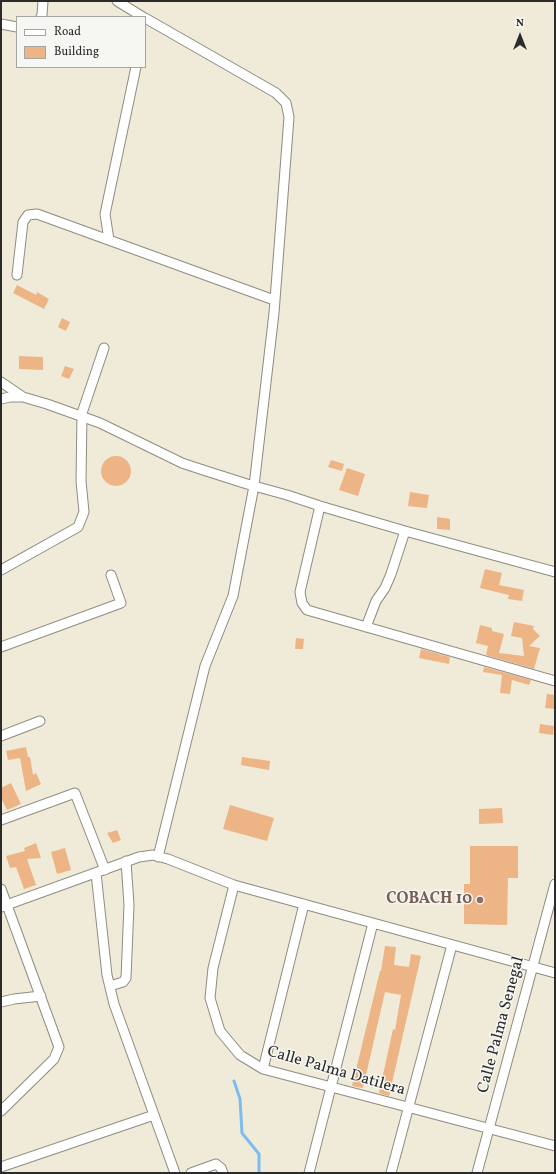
<!DOCTYPE html>
<style>
body{margin:0}
#map{position:relative;width:556px;height:1174px;overflow:hidden;background:#f0ebd8;font-family:Vollkorn,serif}
canvas{display:block}
.frame{position:absolute;inset:0;border:2px solid #2b2b2b;pointer-events:none}
.legend{position:absolute;left:16px;top:16px;width:130px;height:52px;box-sizing:border-box;background:#f6f6f2;border:1px solid #a5a5a2;margin:0;padding:5px 7px;list-style:none;font-size:12px;color:#2b2b2b}
.legend li{display:flex;align-items:center;gap:8px;height:20px}
.legend b{width:20px;border:1px solid #a5a5a2}
.north{position:absolute;left:500px;top:16px;width:40px;height:40px;-webkit-text-stroke:3px #f6f6f2;paint-order:stroke;rotate:0deg;font-size:11px;font-weight:700;line-height:16px;text-align:center;color:#2b2b2b}
.north::after{content:'';display:block;margin:auto;width:14px;height:18px;background:#2b2b2b;clip-path:polygon(50% 0,100% 100%,50% 72%,0 100%)}
</style>
<div id="map">
<canvas width="556" height="1174"></canvas>
<div class="frame"></div>
<ul class="legend">
<li><b style="height:5px;background:#fff"></b>Road</li>
<li><b style="height:11px;background:#edb486"></b>Building</li>
</ul>
<div class="north">N</div>
</div>
<script>
const g = document.querySelector('canvas').getContext('2d');
g.lineJoin = 'round';
function stroke(path, color, width, dash) { g.strokeStyle = color; g.lineWidth = width; g.lineCap = dash ? 'butt' : 'round'; g.setLineDash(dash || []); g.stroke(path); }
function fill(path, color) { g.fillStyle = color; g.fill(path, 'evenodd'); }
function write(font, color, halo, rows, align = 'center') {
  g.font = font + ' Vollkorn,serif'; g.lineWidth = 3; g.setLineDash([]); g.textBaseline = 'middle'; g.strokeStyle = halo; g.fillStyle = color; for (const [text, x, y, turn = 0] of rows) {
    g.save(); g.translate(x, y); g.rotate((+turn || 0) * Math.PI / 180); g.textAlign = isNaN(turn) ? turn : align; if (halo) g.strokeText(text, 0, 0); g.fillText(text, 0, 0); g.restore();
  }
}
const stream = new Path2D(`
 M234,1081L240,1099L242,1133L259,1154V1173`);
const building = new Path2D(`
 M17,285L36,295L37,292L49,299L44,309L13,293Z
 M62,318L70,322L66,331L58,327Z
 M19,356L43,357V370L19,369Z
 M65,366L74,369L69,379L61,376Z
 M101 471a15 15 0 1 1 30 0a15 15 0 1 1-30 0Z
 M331,460L344,464L342,471L328,467Z
 M347,468L365,474L358,496L339,490Z
 M410,492L429,495L427,508L408,506Z
 M437,517L450,519V530L437,529Z
 M485,569L502,573L499,585L524,590L522,601L508,599L509,595L480,588Z
 M514,622L534,626L533,629L540,636L529,646L540,648L534,669L486,655L488,646L476,643L480,625L492,628V631L504,634L499,653L524,656L522,638L511,636Z
 M296,638L304,639L303,649H295Z
 M421,649L450,657L449,664L419,658Z
 M484,667L531,680L529,685L512,680L510,694L500,693L502,675L483,672Z
 M547,694L555,695V709L545,708Z
 M540,724L554,726L553,735L539,733Z
 M26,747L28,757H30L33,775L36,773L41,784L26,791L20,758L8,760L6,751Z
 M242,757L270,761L269,770L241,765Z
 M11,783L21,804L7,810L1,798V788Z
 M230,805L274,818L267,841L223,829Z
 M502,808L503,823L479,824V809Z
 M117,830L121,840L113,843L107,833Z
 M36,843L41,858L27,859L36,885L24,889L16,867L10,868L6,856L25,851L24,848Z
 M470,846H518V878H508L507,925L464,924V884H470Z
 M65,848L71,870L57,874L51,852Z
 M385,946L396,947L394,965L409,967L411,954L421,956L389,1096L379,1093L393,1029L395,1030L401,995L385,992L363,1088L352,1086L380,971H381Z`);
const street = new Path2D(`
 M117,1L143,17
 M41,17L42,15L43,1
 M145,18L276,93L286,103L289,117L274,313L254,486L233,596L205,666L158,857
 M1,24L17,27
 M109,240L105,214L136,67
 M17,275L23,222L28,215L37,214L274,300
 M1,382L23,397
 M1,399L10,397H23L47,404L100,423L182,463L200,469L247,484L287,495L320,506L405,531L555,572
 M320,506L300,592L302,603L307,610L555,681
 M1,570L78,527L84,512L81,481L82,413L104,348
 M366,627L376,601L385,588L391,574L405,531
 M1,647L121,603L111,575
 M1,736L40,721
 M1,820L75,793L105,870
 M96,873L107,975L114,1004L175,1173
 M234,885L213,968L210,998L220,1031L240,1055L263,1069L555,1146
 M1,889L59,1047L54,1059L1,1111
 M1,907L139,857L153,855L168,859L234,885L555,973
 M110,986L123,982L126,978L129,905L126,861
 M1,1002L14,999L41,996
 M263,1069L304,904
 M1,1167L154,1115
 M191,1173L216,1164L221,1168L223,1173
 M309,1173L373,923
 M391,1173L452,945
 M477,1173L555,884`);
const markers = [
 [480,900,4,"#8d6e63"]
];
const educationNames = [
 ["COBACH 10",472,900]
];
const streetNames = [
 ["Calle Palma Senegal",502,1025,-75],
 ["Calle Palma Datilera",336,1072,16]
];
stroke(stream, '#7ebbf1', 3);
fill(building, '#edb486');
stroke(street, '#8e8b82', 11);
stroke(street, '#fff', 9);
for (const [x, y, r, color] of markers) { const dot = new Path2D(); dot.arc(x, y, r, 0, 2 * Math.PI); g.fillStyle = color; g.fill(dot); stroke(dot, '#f6f6f2', 1.5); }
write('bold 16px', '#785e54', '#f6f6f2', educationNames, 'right');
write('16px', '#2b2b2b', '#f6f6f2', streetNames);
</script>
